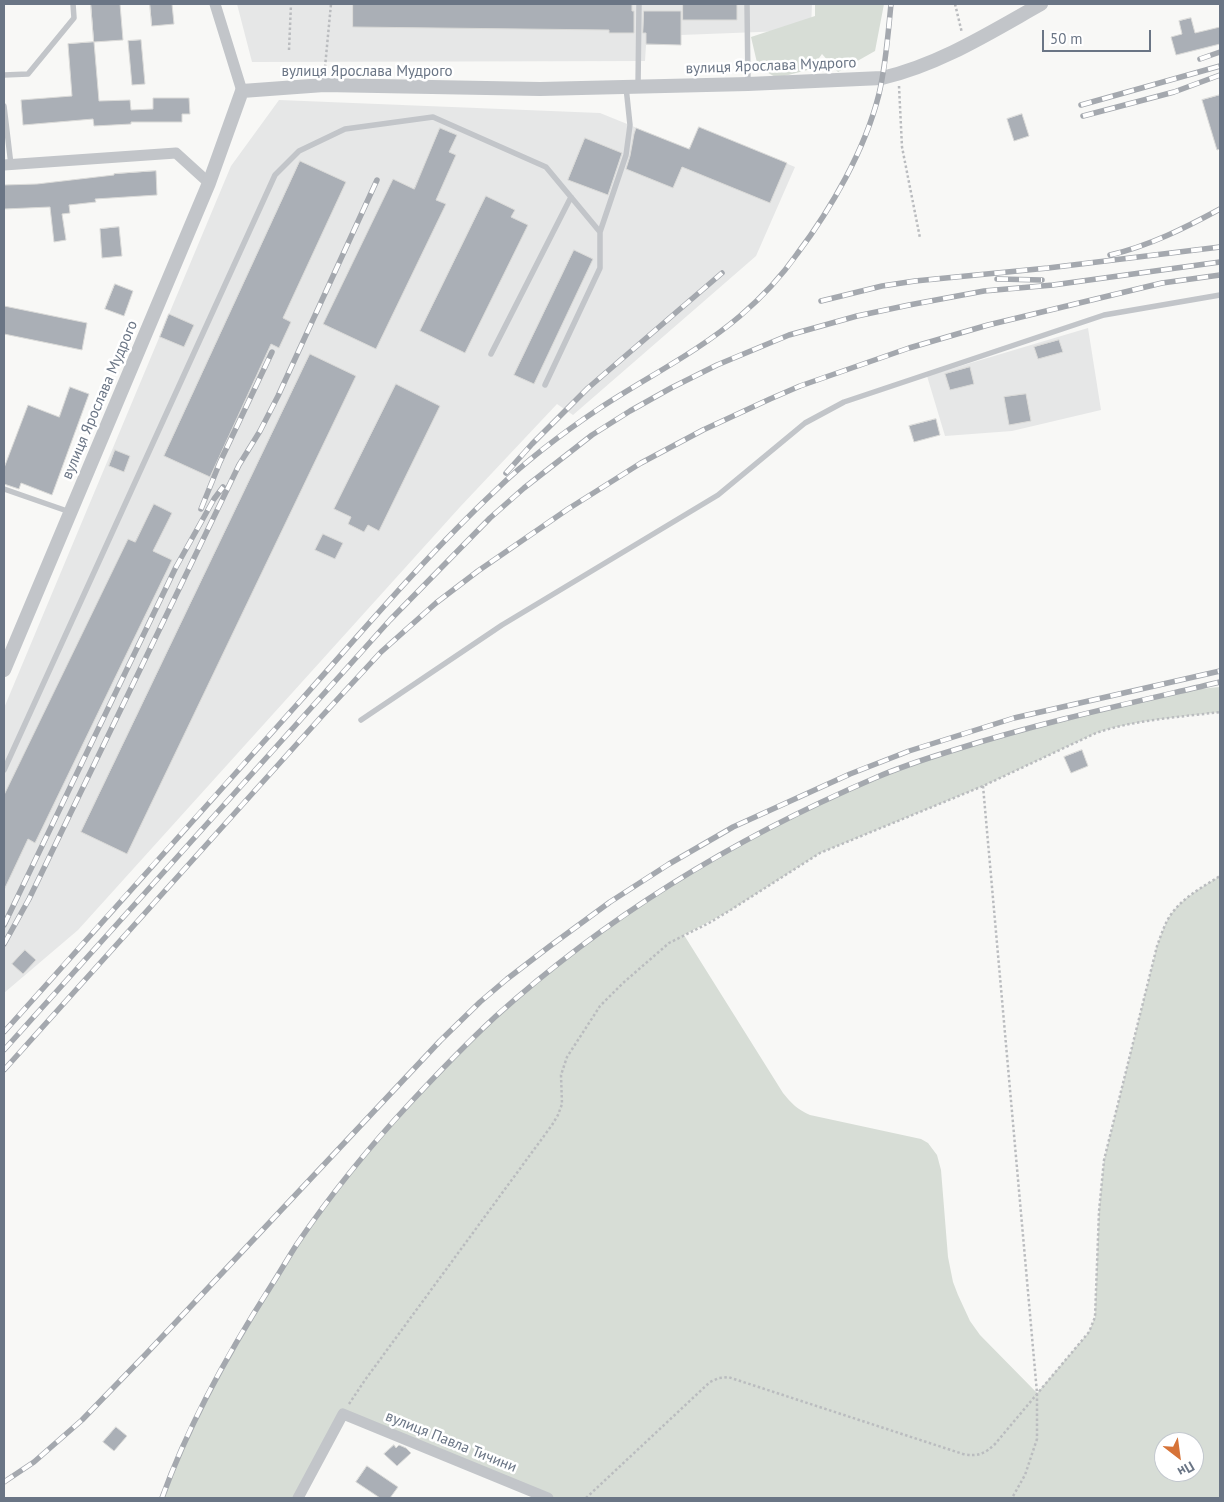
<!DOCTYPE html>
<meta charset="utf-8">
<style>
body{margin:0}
#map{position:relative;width:1224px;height:1502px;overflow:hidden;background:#f8f8f6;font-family:"PT Sans",sans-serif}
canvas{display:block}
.frame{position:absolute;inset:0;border:5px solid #6a7585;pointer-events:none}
.north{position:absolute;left:1154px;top:1432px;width:50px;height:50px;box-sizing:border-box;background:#fff;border:1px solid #c3c8ce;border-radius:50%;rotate:150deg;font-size:14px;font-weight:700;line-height:20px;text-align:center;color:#6a7585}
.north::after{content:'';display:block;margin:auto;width:18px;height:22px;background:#d67338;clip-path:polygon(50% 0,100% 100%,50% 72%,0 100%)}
.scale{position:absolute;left:1042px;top:30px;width:109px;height:22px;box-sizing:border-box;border:2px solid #6a7585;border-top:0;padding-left:6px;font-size:15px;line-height:18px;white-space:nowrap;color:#6a7585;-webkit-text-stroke:4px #fff;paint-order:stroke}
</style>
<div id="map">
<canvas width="1224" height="1502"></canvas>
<div class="frame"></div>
<div class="north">Пн</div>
<div class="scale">50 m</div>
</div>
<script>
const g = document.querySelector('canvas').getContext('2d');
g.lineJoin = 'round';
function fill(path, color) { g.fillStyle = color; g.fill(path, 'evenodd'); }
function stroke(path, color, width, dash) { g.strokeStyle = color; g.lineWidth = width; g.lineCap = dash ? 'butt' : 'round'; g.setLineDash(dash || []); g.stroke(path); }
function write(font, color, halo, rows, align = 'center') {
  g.font = font + ' "PT Sans",sans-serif'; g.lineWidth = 5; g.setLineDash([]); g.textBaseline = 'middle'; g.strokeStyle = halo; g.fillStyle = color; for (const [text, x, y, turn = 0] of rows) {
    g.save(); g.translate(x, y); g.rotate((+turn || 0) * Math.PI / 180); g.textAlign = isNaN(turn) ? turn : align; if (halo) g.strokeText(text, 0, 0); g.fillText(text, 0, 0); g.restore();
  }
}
const built = new Path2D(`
 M237,4H812L811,30L681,35V45H646L645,61L252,62Z
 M279,100L600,113L689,149L699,127L795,167L756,256L573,415L557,404L460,507L78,930L4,993V708L231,166Z
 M1088,328L1101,410L1012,431L945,436L927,376Z`);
const green = new Path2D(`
 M815,4H884L875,51L838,72L822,54L811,69L777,78L758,67L751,37L815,16Z
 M1220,687V712C1181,717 1133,720 1096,733L983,786L820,853L729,911L684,935L783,1093C791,1103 798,1110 810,1115L921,1139L928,1143L937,1155L941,1170L948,1257L953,1282L958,1295L970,1321L980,1335L1037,1393L1089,1332L1095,1317L1099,1211L1104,1160L1157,946C1160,938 1163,929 1167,921C1178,900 1201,888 1220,876V1498H548L343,1414L298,1498H162C189,1423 228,1353 271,1286C417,1054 623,886 874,778C942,749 1018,729 1089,713C1121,706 1153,696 1185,691C1197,689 1209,688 1220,687ZM1164,1442H1194V1472H1164Z`);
const building = new Path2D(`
 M91,4H120L123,40L94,42Z
 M150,4H172L174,24L152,26Z
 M353,4H632V11H634V33H609V30L353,27Z
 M683,4H737V20H683Z
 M644,11H681V45L646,44V33H643Z
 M1191,18L1195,33L1220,27V44L1176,55L1171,37L1182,34L1179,21Z
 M141,40L145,84L132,85L128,41Z
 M94,42L99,101L130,100L131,110L153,109V98H189L190,114H182V122H131V124L94,126L93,119L23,125L21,100L72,96L68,44Z
 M1220,95V149L1217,150L1202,100Z
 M1022,114L1029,136L1014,141L1007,119Z
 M699,127L787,163L770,203L682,167L673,188L626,169L630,156L634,134L636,128L689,149Z
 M440,128L457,135L449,152L456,155L436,200L446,204L376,349L323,324L393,179L414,189Z
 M585,138L622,153L608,195L568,180Z
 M300,161L346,182L283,318L291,322L279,348L271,344L210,477L164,456Z
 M156,171L157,195L95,199L96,202L69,205L70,213L62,214L66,240L54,242L50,207L4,209V185L37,184L114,175V174Z
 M486,196L515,210L511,217L528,225L465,353L420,331Z
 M119,227L122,256L102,258L100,229Z
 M574,250L593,259L534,384L514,375Z
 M115,284L133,291L124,316L105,309Z
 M4,306L87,323L82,350L4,334Z
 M169,314L194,325L184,347L160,337Z
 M1059,340L1063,352L1038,359L1034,347Z
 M310,354L356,376L127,854L81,832Z
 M970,367L974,384L950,390L945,374Z
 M396,384L440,406L379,531L368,525L364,532L348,524L351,517L334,509Z
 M70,387L89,394L52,495L21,483L19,489L4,484V468L28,405L59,417Z
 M1026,394L1031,421L1009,425L1004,397Z
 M936,419L940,435L914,442L909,426Z
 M115,450L130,456L124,472L109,466Z
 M154,504L172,513L153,551L172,560L35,843L28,839L4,890V795L128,539L135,542Z
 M323,534L343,543L335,559L315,550Z
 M1082,750L1088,766L1071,773L1064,757Z
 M25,950L36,960L23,974L12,964Z
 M116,1427L127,1436L114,1451L103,1442Z
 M394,1445L396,1448L399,1445L406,1448L411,1453L397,1466L384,1454Z
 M367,1466L398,1487L390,1498H380L356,1482Z`);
const path = new Path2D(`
 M955,4L962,33
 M289,50L291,4
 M325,67L331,4
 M899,86L902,147L920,238
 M983,786L1037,1393V1439L1025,1475L1012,1498
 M349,1404L365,1380L552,1125L558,1115L562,1104L561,1075L567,1057L600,1006L623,983L669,943L709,923L729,911L820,853L983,786L1096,733C1133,720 1181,717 1220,712
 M586,1498L710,1382L719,1378L728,1377L963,1454C977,1457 985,1454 995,1444L1089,1332L1095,1317L1099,1211L1104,1160L1157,946C1160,938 1163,929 1167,921C1178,900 1201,888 1220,876`);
const service = new Path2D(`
 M747,4L748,84
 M4,75L28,74L74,18L73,4
 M638,87L639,4
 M4,106L11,165
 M491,354L571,197
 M545,385L600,268V232L626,155L630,125L626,87
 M4,489L70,512
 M361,720L502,625L718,495L805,423L844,402L1104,315L1220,295
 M4,770L275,175L299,151L345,129L433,117L546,167L600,232`);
const minor = new Path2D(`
 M215,4L242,91
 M4,165L176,153L209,183
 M298,1498L343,1414L548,1498`);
const tertiary = new Path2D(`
 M4,670L209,183L242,91L324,85L540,89L748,84L882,78C939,65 991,32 1041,4`);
const rail = new Path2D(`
 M1200,59L1220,52
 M1081,105L1220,66
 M1083,116L1174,92L1220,75
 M1110,255C1149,246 1185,228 1220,209
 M997,279L1042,280
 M821,301L882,286L915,281L1048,268L1220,247
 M506,473L532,444L588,388L722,273
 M201,509L220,462L272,352
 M4,925L176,567L214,499L223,487
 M4,944L29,899L239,465L260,431L278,396L377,180
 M4,1032C103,921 202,810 302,699C365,628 427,555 496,490C528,459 564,432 600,408C647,377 698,352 740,316C761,298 781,277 797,254C831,209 865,150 879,94C886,64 888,34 891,4
 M4,1050L390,620L490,518L524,488L592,435L630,411L671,388L717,365L789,335L857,316L909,305L984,291L1053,285L1220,262
 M4,1070L322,716L381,652L436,603L478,571L568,509L641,463L703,430L770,399L800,386L909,348L988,325L1162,283L1220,275
 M4,1482L34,1462L82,1420L146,1354L440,1041L480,1002L507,979L550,946L610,902L669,864L733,827L850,774L909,751L1014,718L1220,671
 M162,1498C189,1423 228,1353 271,1286C280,1272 288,1258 297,1244C331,1194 370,1146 411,1102C439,1072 466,1044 495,1017C607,916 737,837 875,778C900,767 928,758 954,750C1042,722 1131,703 1220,682`);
const streetNames = [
 ["вулиця Ярослава Мудрого",771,66,-2],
 ["вулиця Ярослава Мудрого",367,72],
 ["вулиця Ярослава Мудрого",100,400,-67],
 ["вулиця Павла Тичини",451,1442,22]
];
fill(built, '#e6e7e7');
fill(green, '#d7ddd6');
fill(building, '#aaafb6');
stroke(building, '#dadad8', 1);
stroke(path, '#babcbf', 2.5, [2.5, 2.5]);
stroke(service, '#c2c5c9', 5.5);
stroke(minor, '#c2c5c9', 11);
stroke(tertiary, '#c2c5c9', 14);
stroke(rail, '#a4a8ae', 5.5);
stroke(rail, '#fff', 4, [11]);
write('15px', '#6a7585', '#fff', streetNames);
</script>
